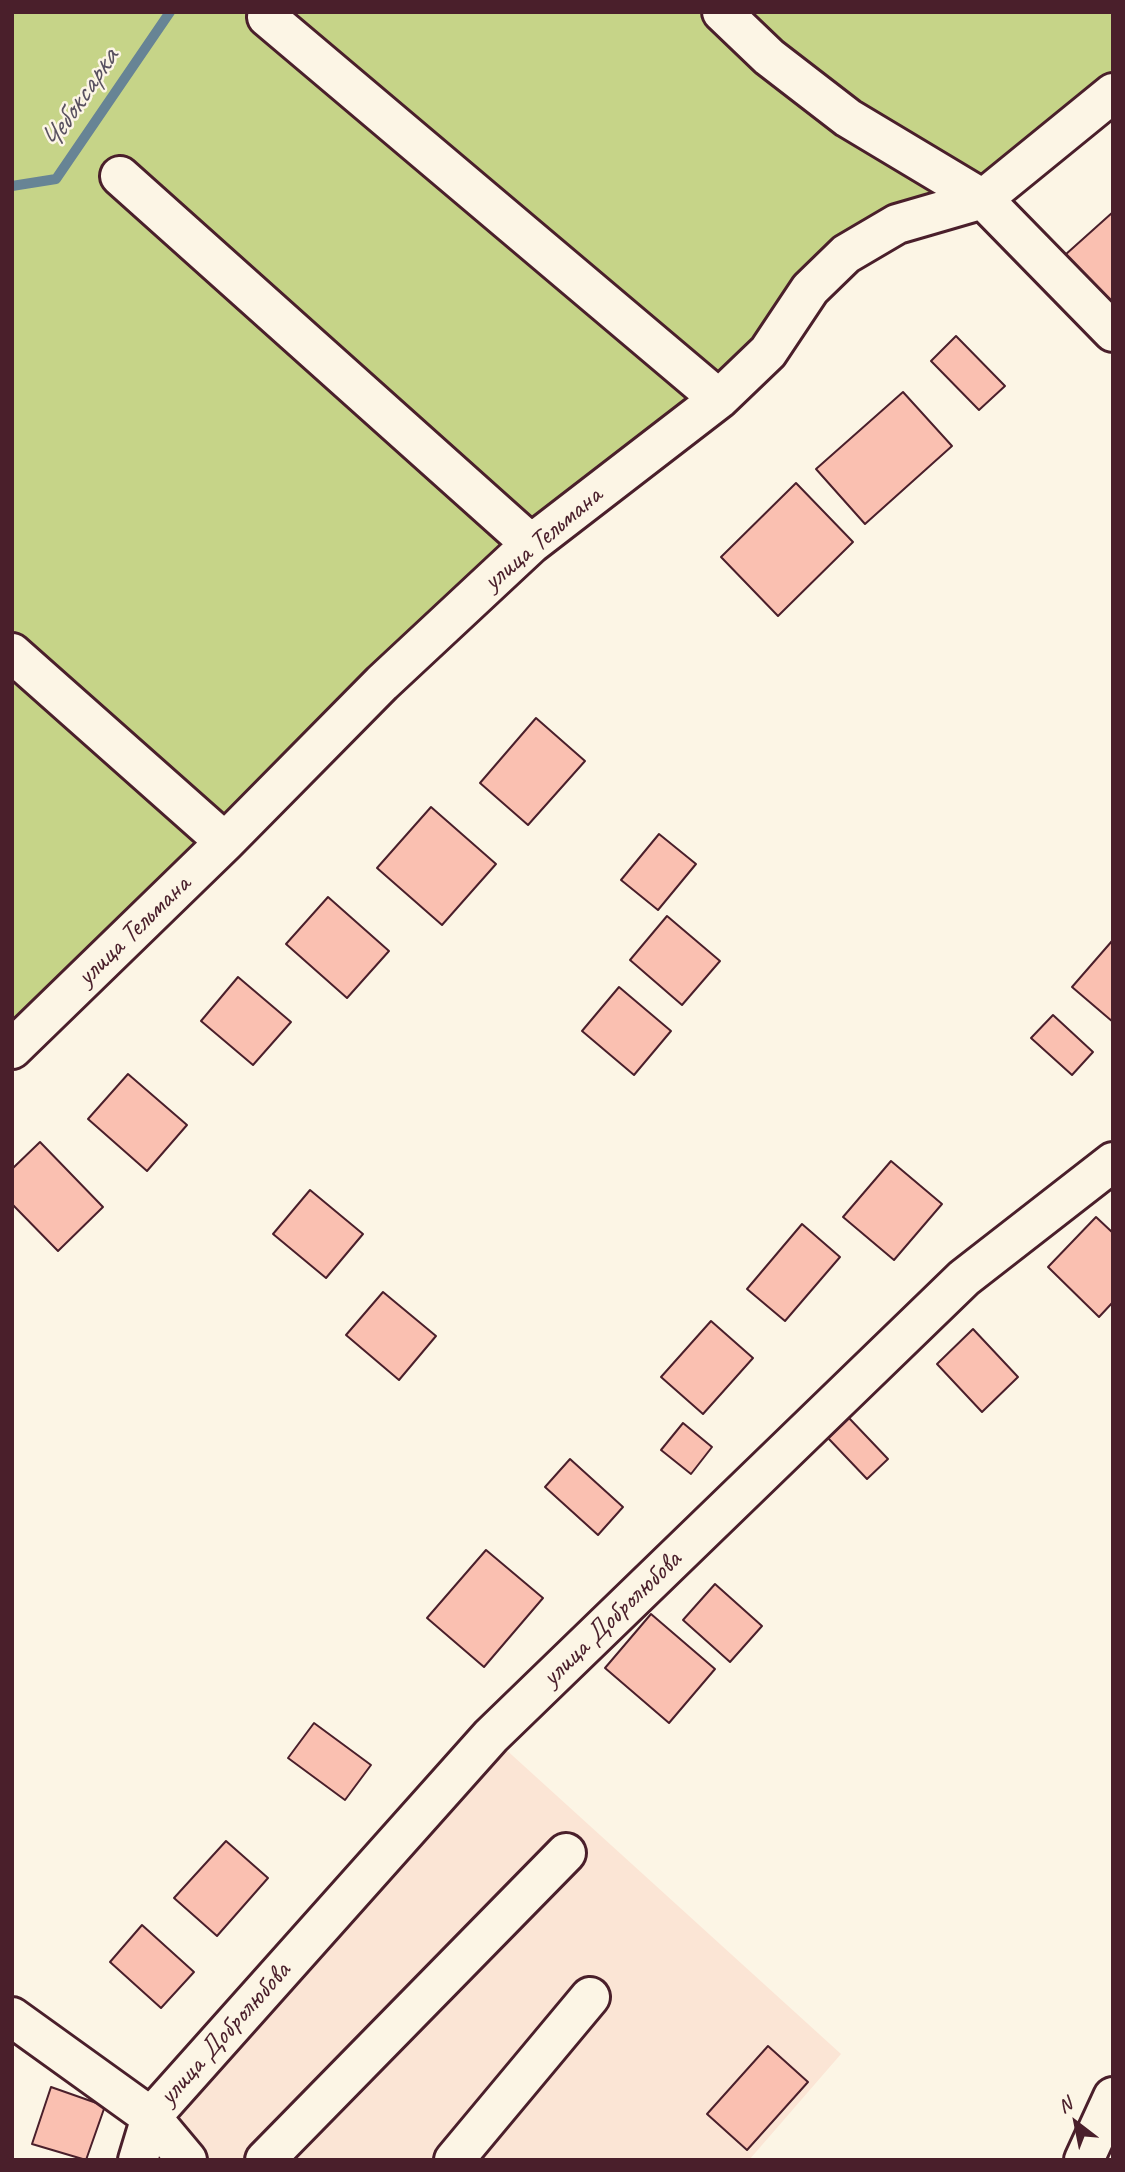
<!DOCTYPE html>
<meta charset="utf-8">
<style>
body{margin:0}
#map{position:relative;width:1125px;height:2172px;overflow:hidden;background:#fcf5e5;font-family:Caveat,sans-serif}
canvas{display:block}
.frame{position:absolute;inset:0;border:14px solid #4a1f2b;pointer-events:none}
.north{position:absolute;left:1041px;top:2088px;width:70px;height:70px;-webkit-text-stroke:5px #fcf5e5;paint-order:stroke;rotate:328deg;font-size:19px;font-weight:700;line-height:28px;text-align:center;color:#4a1f2b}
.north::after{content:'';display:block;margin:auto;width:24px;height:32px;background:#4a1f2b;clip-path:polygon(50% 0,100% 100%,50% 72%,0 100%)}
</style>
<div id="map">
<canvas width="1125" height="2172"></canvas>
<div class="frame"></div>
<div class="north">N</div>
</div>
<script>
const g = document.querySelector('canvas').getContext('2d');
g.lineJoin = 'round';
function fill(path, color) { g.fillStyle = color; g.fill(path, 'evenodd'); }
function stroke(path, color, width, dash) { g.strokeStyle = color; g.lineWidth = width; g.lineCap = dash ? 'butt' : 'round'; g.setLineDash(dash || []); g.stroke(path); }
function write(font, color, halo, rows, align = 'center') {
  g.font = font + ' Caveat,sans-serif'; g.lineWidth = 5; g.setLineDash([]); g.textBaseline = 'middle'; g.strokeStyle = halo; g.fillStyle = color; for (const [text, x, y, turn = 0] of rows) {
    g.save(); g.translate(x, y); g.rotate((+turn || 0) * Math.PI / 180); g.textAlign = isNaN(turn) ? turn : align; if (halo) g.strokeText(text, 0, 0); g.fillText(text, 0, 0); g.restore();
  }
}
const built = new Path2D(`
 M491,1736L841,2054L749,2160H138Z`);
const green = new Path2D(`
 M12,12H1113V93L983,199L897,224L12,1039Z`);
const stream = new Path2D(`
 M12,186L56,179L170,12`);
const building = new Path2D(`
 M1113,212V308L1065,255Z
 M956,336L1005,386L979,410L931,361Z
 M903,392L952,446L865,524L816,469Z
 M796,483L853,542L778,616L721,557Z
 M536,718L585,761L528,825L480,783Z
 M431,807L496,864L442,925L377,868Z
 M659,834L696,864L658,910L621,880Z
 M328,897L389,951L347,998L286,944Z
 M667,916L720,961L682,1005L630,960Z
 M1112,941H1113V1022L1072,987Z
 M238,977L291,1022L253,1065L201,1021Z
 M619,987L671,1031L634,1075L582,1031Z
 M1053,1015L1093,1052L1072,1075L1031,1038Z
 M128,1074L187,1125L147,1171L88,1119Z
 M40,1142L103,1207L58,1251L12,1204V1169Z
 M891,1161L942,1204L894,1260L843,1217Z
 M310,1190L363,1234L326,1278L273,1234Z
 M1096,1217L1113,1233V1302L1099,1317L1048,1267Z
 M802,1224L840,1257L785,1321L747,1289Z
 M383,1292L436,1336L399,1380L346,1335Z
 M711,1321L753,1358L703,1414L661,1377Z
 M973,1329L1018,1377L982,1412L937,1364Z
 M849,1418L888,1459L867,1479L828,1438Z
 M683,1423L712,1447L691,1474L661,1450Z
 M570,1459L623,1507L598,1535L545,1487Z
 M486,1550L543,1598L484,1667L427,1618Z
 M715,1584L762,1626L730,1662L683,1620Z
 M651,1614L715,1669L669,1723L605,1668Z
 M314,1723L371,1765L345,1800L288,1758Z
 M226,1841L268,1878L217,1936L174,1898Z
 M142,1925L194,1972L161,2008L110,1962Z
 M768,2046L808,2082L747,2150L707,2114Z
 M51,2087L105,2106L86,2160L32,2144Z`);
const minor = new Path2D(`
 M722,12L769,57L848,118L983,199L1113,332
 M267,17L719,399
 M120,176L531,544
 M12,653L225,842
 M12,1049L225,842L382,683L471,600L531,544L719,399L768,352L810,289L846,254L897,224L983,199L1113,93
 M12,2017L151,2117L187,2160
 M138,2160L151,2117L491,1736L964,1278L1113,1162
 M265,2160L566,1853
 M454,2160L590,1997`);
const major = new Path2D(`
 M1084,2160L1113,2097`);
const streetNames = [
 ["улица Тельмана",543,539,-40],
 ["улица Тельмана",134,931,-44],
 ["улица Добролюбова",612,1619,-44],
 ["улица Добролюбова",225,2034,-48]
];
const waterNames = [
 ["Чебоксарка",80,100,-56]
];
fill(built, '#fbe5d5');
fill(green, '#c6d488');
stroke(stream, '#678495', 10);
fill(building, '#fac0b1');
stroke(building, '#4a1f2b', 2);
stroke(minor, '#4a1f2b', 44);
stroke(major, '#4a1f2b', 44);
stroke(minor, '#fcf5e5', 38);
stroke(major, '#fcf5e5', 38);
write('28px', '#4a1f2b', '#fcf5e5', streetNames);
write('italic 30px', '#595160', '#fcf5e5', waterNames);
</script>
